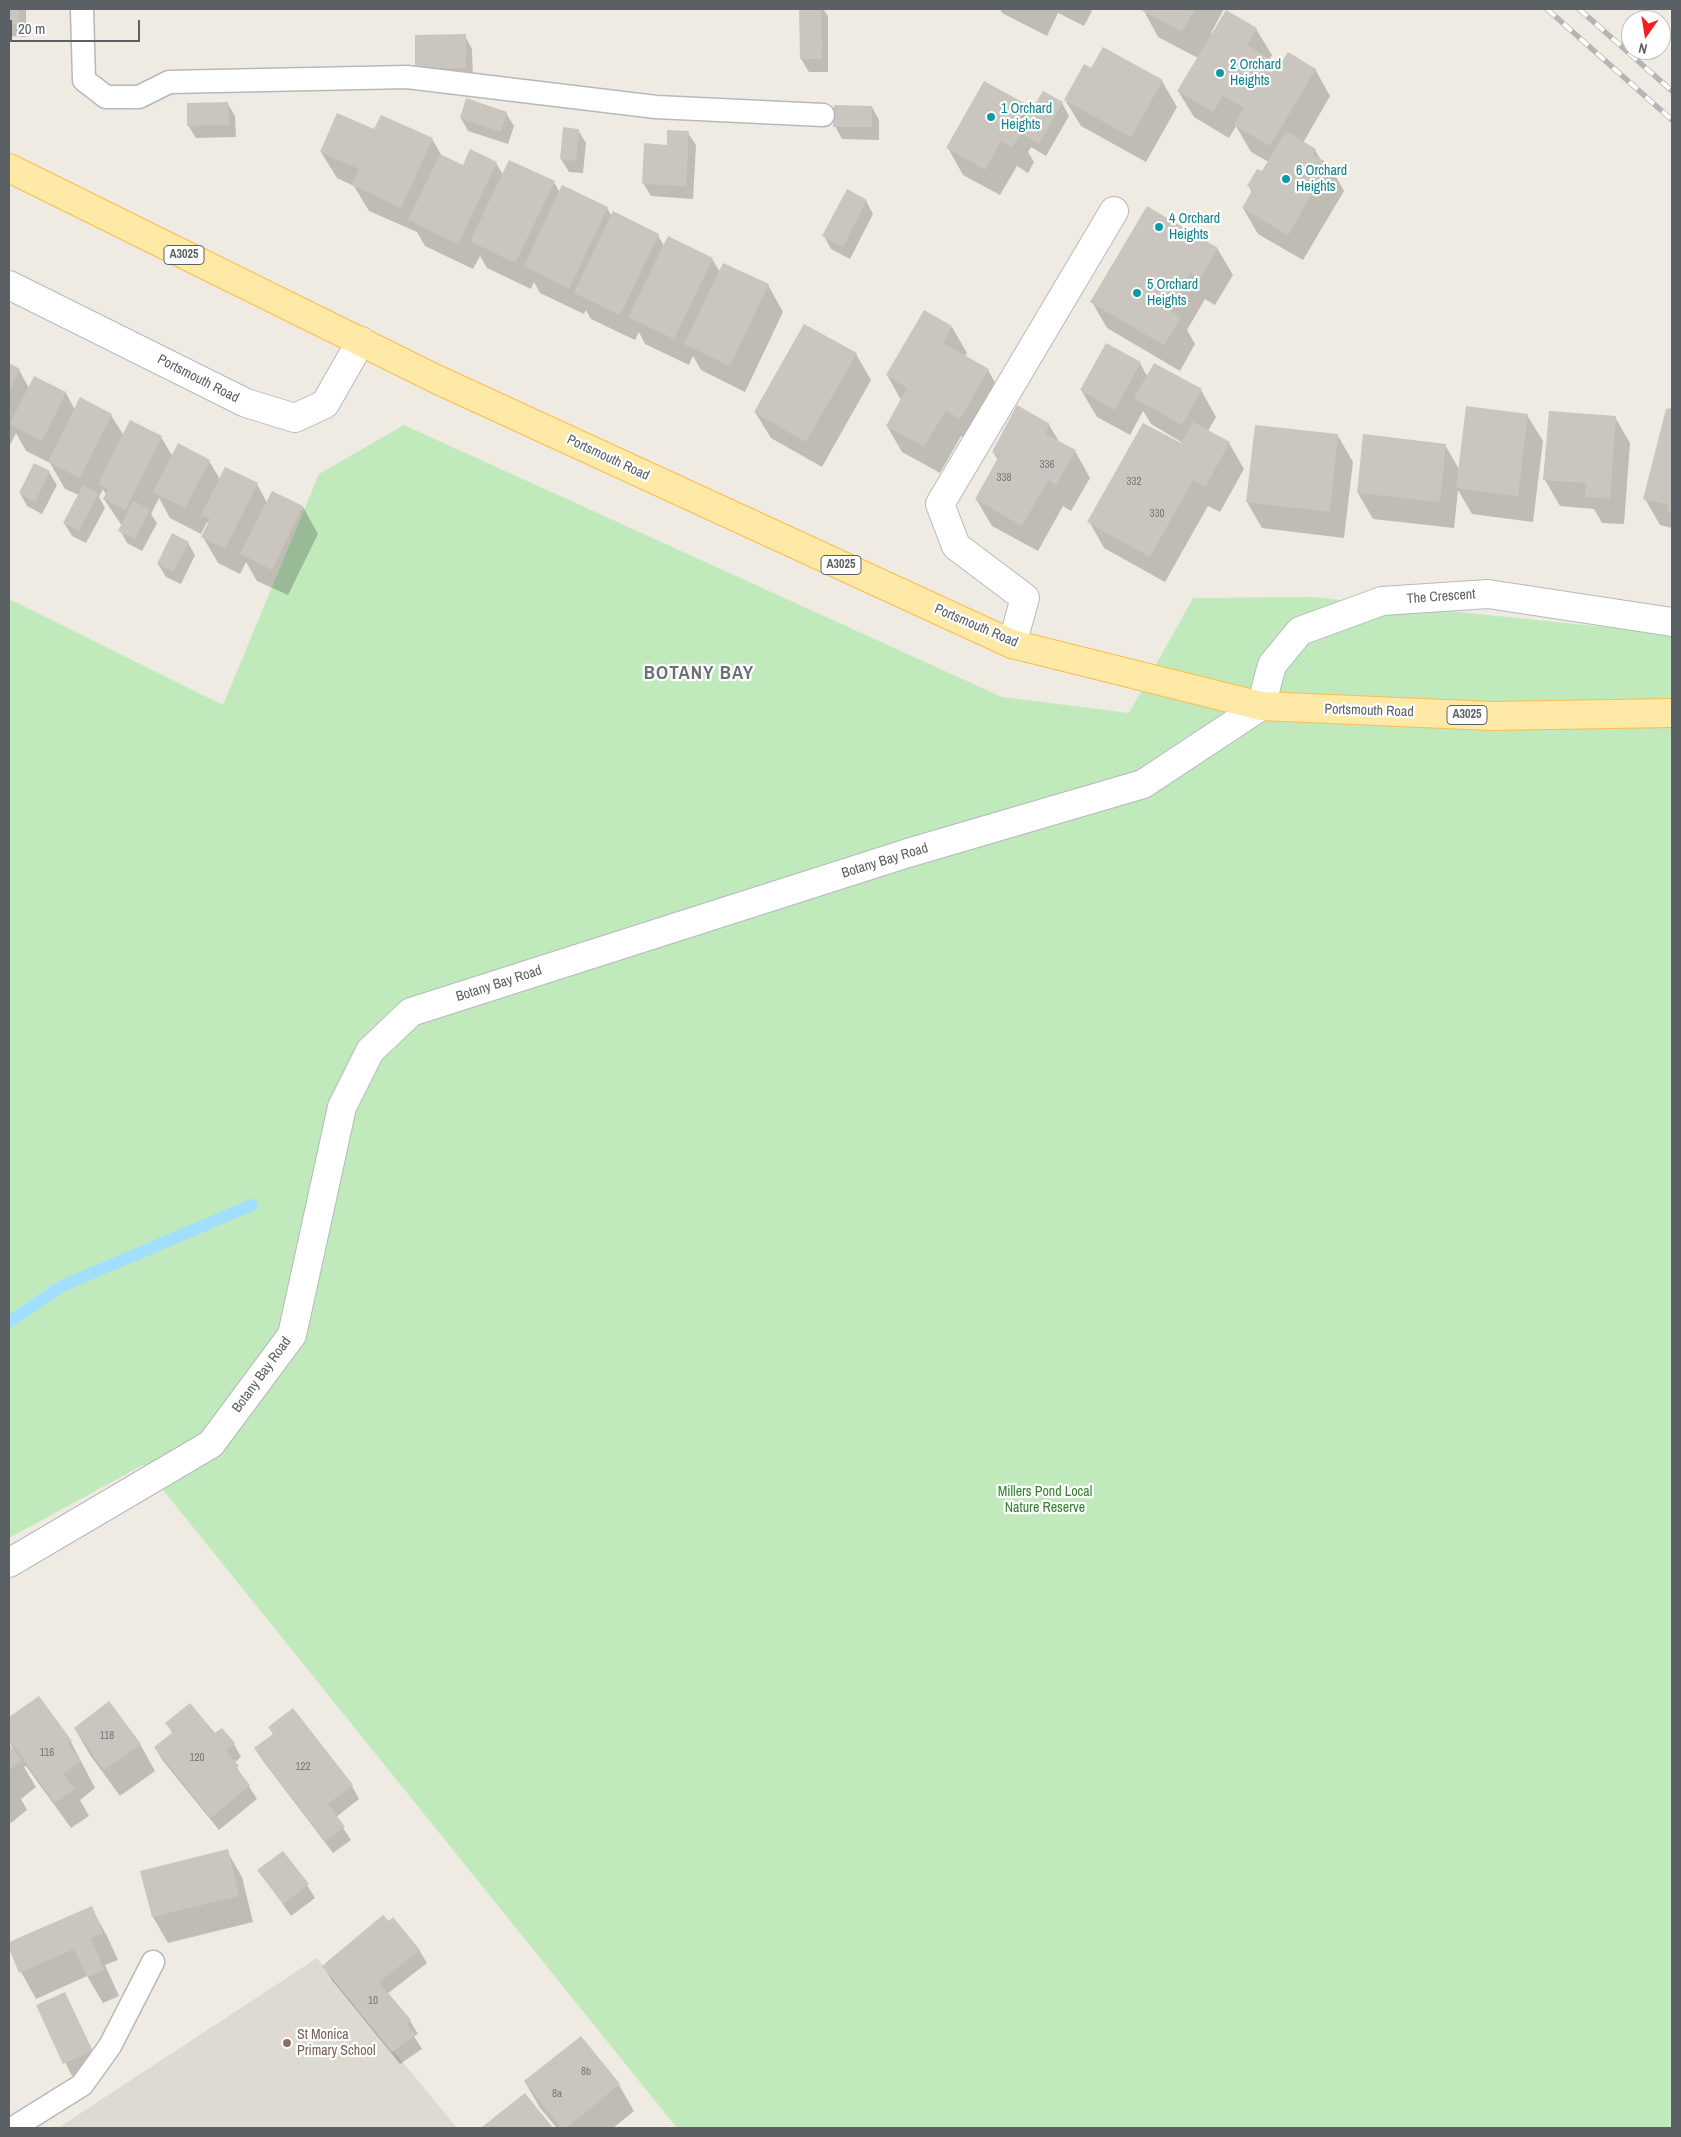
<!DOCTYPE html>
<style>
body{margin:0}
#map{position:relative;width:1681px;height:2137px;overflow:hidden;background:#efebe2;font-family:"Archivo Narrow",sans-serif}
canvas{display:block}
.frame{position:absolute;inset:0;border:10px solid #5a6064;pointer-events:none}
.north{position:absolute;left:1621px;top:10px;width:50px;height:50px;box-sizing:border-box;background:#fff;border:1px solid #bdbfc1;border-radius:50%;rotate:193deg;font-size:14px;font-weight:700;line-height:20px;text-align:center;color:#5a6064}
.north::after{content:'';display:block;margin:auto;width:18px;height:22px;background:#f91e20;clip-path:polygon(50% 0,100% 100%,50% 72%,0 100%)}
.scale{position:absolute;left:10px;top:20px;width:130px;height:22px;box-sizing:border-box;border:2px solid #5a6064;border-top:0;padding-left:6px;font-size:15px;line-height:18px;white-space:nowrap;color:#5a6064;-webkit-text-stroke:4px #fff;paint-order:stroke}
</style>
<div id="map">
<canvas width="1681" height="2137"></canvas>
<div class="frame"></div>
<div class="north">N</div>
<div class="scale">20 m</div>
</div>
<script>
const g = document.querySelector('canvas').getContext('2d');
g.lineJoin = 'round';
function fill(path, color) { g.fillStyle = color; g.fill(path, 'evenodd'); }
function stroke(path, color, width, dash) { g.strokeStyle = color; g.lineWidth = width; g.lineCap = dash ? 'butt' : 'round'; g.setLineDash(dash || []); g.stroke(path); }
function write(font, color, halo, rows, align = 'center') {
  g.font = font + ' "Archivo Narrow",sans-serif'; g.lineWidth = 4.5; g.setLineDash([]); g.textBaseline = 'middle'; g.strokeStyle = halo; g.fillStyle = color; for (const [text, x, y, turn = 0] of rows) {
    g.save(); g.translate(x, y); g.rotate((+turn || 0) * Math.PI / 180); g.textAlign = isNaN(turn) ? turn : align; if (halo) g.strokeText(text, 0, 0); g.fillText(text, 0, 0); g.restore();
  }
}
const education = new Path2D(`
 M317,1958L457,2128H58Z`);
const green = new Path2D(`
 M404,425L1002,697L1129,713L1193,598L1312,597L1643,631L1672,636V2128H677L143,1465L9,1538V599L223,705L319,474Z`);
const shadow = new Path2D(`
 M9,9H26V37L10,36Z
 M35,9H74V10L36,9Z
 M800,9H823L828,16V72H809L801,59Z
 M1000,9H1093L1084,26L1058,13L1047,36L1002,13Z
 M1143,9H1224L1211,33L1213,34L1226,11L1256,29L1272,55L1269,60L1280,66L1315,69L1330,96L1303,143L1315,150L1321,160L1329,165L1344,191L1303,260L1258,234L1243,208L1252,193L1249,186L1262,173L1269,162L1251,152L1236,126L1229,138L1194,117L1178,91L1198,58L1158,37Z
 M465,36L472,49L473,81H424L416,37Z
 M1092,70L1162,81L1177,107L1146,162L1081,126L1065,100Z
 M1062,103L1069,116L1046,156L1031,147L1028,152L1034,162L1028,173L1017,166L1000,195L963,175L948,148L1025,105L1031,115Z
 M228,104L235,116L236,137L196,138L188,125Z
 M872,107L879,120V140L842,139L835,126Z
 M506,113L514,126L508,144L468,131L461,118Z
 M564,129L578,130L586,143L583,173L569,172L561,159Z
 M375,131L432,139L442,156L463,166L496,163L503,175L554,182L560,193L607,208L612,217L658,235L664,246L712,259L720,272L768,285L783,312L745,392L701,370L693,356L689,365L645,344L639,332L635,340L591,319L586,310L584,314L540,293L534,282L531,289L487,268L480,256L473,269L425,246L417,232L369,211L354,186L337,178L321,152Z
 M688,133L696,145L693,199L651,196L643,183L668,146Z
 M866,201L873,214L850,259L831,249L824,236Z
 M1217,248L1233,275L1215,305L1205,299L1187,330L1195,344L1180,371L1107,328L1092,302Z
 M952,327L967,353L965,357L988,370L1003,397L976,444L961,436L940,473L902,452L887,426L901,400L887,375Z
 M856,354L871,380L822,467L771,438L755,412Z
 M1140,363L1147,376L1201,390L1216,417L1208,431L1229,443L1244,469L1220,512L1208,506L1165,582L1104,548L1089,521L1183,443L1151,424L1143,411L1130,435L1097,417L1081,390Z
 M9,365L19,370L29,388L35,378L66,393L75,410L111,415L124,436L161,437L173,457L209,461L220,479L257,484L267,503L272,493L303,507L318,534L288,595L257,581L246,562L240,574L218,563L203,537L209,525L207,522L201,534L170,518L159,498L151,514L157,523L142,551L127,543L120,530L122,526L104,499L106,495L103,489L99,497L105,508L86,543L72,536L64,523L79,495L65,489L50,463L26,451L16,433L9,447Z
 M1667,410H1672V528L1660,525L1645,499Z
 M1527,415L1543,441L1533,522L1472,514L1458,490L1454,528L1373,519L1358,493L1445,445L1459,469Z
 M1615,417L1630,443L1624,524L1602,523L1594,509L1560,506L1545,480Z
 M1049,425L1060,443L1075,451L1090,478L1071,511L1063,506L1038,551L992,526L976,499L998,460L993,452Z
 M1338,436L1353,462L1344,538L1262,528L1247,502Z
 M49,472L57,485L42,514L27,506L20,493Z
 M188,543L195,555L181,584L166,577L158,564Z
 M39,1697L71,1742L95,1788L80,1800L89,1816L71,1828L26,1766L24,1767L36,1787L21,1799L27,1810L11,1823L9,1820V1746L13,1751L14,1750L9,1741V1719Z
 M293,1709L352,1786L359,1799L336,1817L351,1840L333,1853L263,1761L255,1749L274,1735Z
 M167,1724L215,1735L234,1744L241,1757L234,1763L257,1799L219,1830L163,1761L155,1748L173,1734Z
 M75,1729L140,1744L155,1771L120,1796L90,1755Z
 M227,1851L242,1877L253,1922L168,1943L153,1917L142,1872Z
 M259,1870L307,1885L315,1898L291,1916Z
 M91,1908L106,1934L118,1960L105,1965L119,1996L103,2003L87,1976L36,1999L21,1972L9,1944Z
 M419,1950L427,1963L387,1994L410,2021L418,2034L414,2036L422,2049L400,2064L331,1979L324,1966Z
 M65,1993L99,2064L72,2076L38,2006Z
 M581,2037L619,2085L634,2111L613,2128H557L540,2108L525,2082Z
 M524,2095L551,2128H483Z`);
const stream = new Path2D(`
 M9,1322L62,1286L252,1205`);
const building = new Path2D(`
 M9,9H19V24H9Z
 M799,9H821L822,59H800Z
 M1142,9H1195L1182,32L1141,10Z
 M1226,10L1257,28L1247,45L1280,65L1288,52L1316,69L1270,146L1234,125L1244,108L1234,102L1223,96L1213,112L1177,91Z
 M466,34V68L415,69V35Z
 M1103,47L1163,80L1131,137L1064,100L1084,64L1091,68Z
 M984,81L1026,104L1011,130L1020,135L1012,147L1001,141L985,170L946,148Z
 M1043,91L1063,102L1039,144L1019,132Z
 M466,98L507,112L501,132L460,118Z
 M228,102L229,125L187,126V103Z
 M834,105L872,106V127H833Z
 M337,113L374,129L381,115L433,138L401,208L352,185L359,169L320,152Z
 M563,127L579,129L576,161L560,159Z
 M667,130L689,131L686,186L642,184L644,143L667,145Z
 M1286,131L1316,149L1312,154L1329,164L1288,235L1242,208L1253,189L1247,186L1257,169L1262,171Z
 M470,149L497,162L458,244L408,220L440,154L463,165Z
 M509,160L555,181L515,263L470,241Z
 M562,185L608,207L569,289L524,266Z
 M847,189L867,200L843,247L822,236Z
 M1147,206L1218,248L1200,279L1190,273L1183,284L1169,310L1181,317L1164,345L1090,302Z
 M613,211L659,234L620,315L574,293Z
 M668,236L713,258L674,339L628,317Z
 M723,263L769,284L730,366L684,344Z
 M924,310L952,326L943,343L989,369L960,419L946,410L924,447L886,426L907,388L886,375Z
 M804,324L857,353L806,442L754,412Z
 M1106,343L1141,362L1115,410L1080,390Z
 M9,363L20,369L9,391Z
 M1154,363L1202,389L1182,425L1134,398Z
 M34,376L66,392L42,441L10,424Z
 M80,397L112,414L80,478L48,462Z
 M1017,405L1050,424L1045,434L1076,450L1056,485L1048,480L1022,526L975,499L999,456L992,452Z
 M1466,406L1528,414L1518,496L1456,488Z
 M1672,408V512L1667,511L1669,505L1643,499L1666,409Z
 M1549,411L1616,416L1610,499L1585,497L1586,483L1543,480Z
 M130,420L162,436L125,510L103,499L108,489L98,484Z
 M1193,422L1230,442L1205,487L1193,480L1150,557L1087,522L1143,423L1181,443Z
 M1255,425L1338,434L1330,512L1246,502Z
 M1363,434L1446,444L1440,502L1357,493Z
 M178,443L210,460L185,508L153,492Z
 M34,463L50,471L35,502L19,493Z
 M225,467L258,483L225,549L201,537L210,519L201,515Z
 M83,485L98,494L79,531L63,523Z
 M272,491L303,506L272,570L240,554Z
 M133,501L150,509L135,539L118,531Z
 M172,533L189,542L173,572L157,564Z
 M39,1696L72,1741L68,1744L81,1761L63,1774L75,1789L55,1803L9,1739V1717Z
 M109,1701L141,1744L104,1770L74,1728Z
 M190,1703L215,1733L222,1728L235,1743L226,1751L239,1766L236,1768L250,1785L211,1818L154,1747L173,1732L165,1723Z
 M293,1708L353,1785L328,1804L345,1827L325,1841L254,1748L273,1734L268,1727Z
 M9,1744L22,1760L9,1770Z
 M228,1849L239,1896L152,1917L140,1871Z
 M283,1851L309,1884L283,1904L257,1870Z
 M92,1906L103,1933L91,1938L104,1970L87,1977L74,1949L19,1973L9,1948V1942Z
 M383,1915L389,1921L393,1917L420,1950L379,1982L411,2020L407,2024L415,2035L392,2052L322,1966Z
 M65,1992L92,2051L63,2064L36,2005Z
 M581,2036L620,2084L566,2128H561L524,2081Z
 M525,2093L553,2128H481L497,2115Z`);
const lane = new Path2D(`
 M82,9L84,80L106,97H139L169,82L407,77L656,107L823,115
 M13,2128L82,2085L110,2046L153,1962`);
const street = new Path2D(`
 M9,285L246,403L295,418L325,404L361,341
 M1012,644L1025,598L956,546L940,504L1114,211
 M9,1563L211,1444L292,1335L342,1107L370,1051L411,1012L908,853L1143,784L1261,706L1272,665L1300,631L1382,601L1488,594L1672,622`);
const primary = new Path2D(`
 M9,168L436,379L1012,644L1261,706L1491,716L1672,713`);
const rail = new Path2D(`
 M1547,9L1672,120
 M1579,9L1672,91`);
const markers = [
 [1220,73,5,"#0f9aa8"],
 [991,117,5,"#0f9aa8"],
 [1286,179,5,"#0f9aa8"],
 [1159,227,5,"#0f9aa8"],
 [1137,293,5,"#0f9aa8"],
 [287,2043,5,"#8d6e63"]
];
const numberNames = [
 ["336",1047,465],
 ["338",1004,478],
 ["332",1134,482],
 ["330",1157,514],
 ["118",107,1736],
 ["116",47,1753],
 ["120",197,1758],
 ["122",303,1767],
 ["10",373,2001],
 ["8b",586,2072],
 ["8a",557,2094]
];
const shields = [
 [184,255,40],
 [841,565,40],
 [1467,715,40]
];
const shieldNames = [
 ["A3025",184,255],
 ["A3025",841,565],
 ["A3025",1467,715]
];
const cultureNames = [
 ["2 Orchard",1230,65],
 ["Heights",1230,81],
 ["1 Orchard",1001,109],
 ["Heights",1001,125],
 ["6 Orchard",1296,171],
 ["Heights",1296,187],
 ["4 Orchard",1169,219],
 ["Heights",1169,235],
 ["5 Orchard",1147,285],
 ["Heights",1147,301]
];
const streetNames = [
 ["Portsmouth Road",198,379,27],
 ["Portsmouth Road",608,458,25],
 ["The Crescent",1441,597,-4],
 ["Portsmouth Road",976,626,23],
 ["Portsmouth Road",1369,711,2],
 ["Botany Bay Road",885,861,-17],
 ["Botany Bay Road",499,984,-18],
 ["Botany Bay Road",262,1375,-54]
];
const parkNames = [
 ["Millers Pond Local",1045,1492],
 ["Nature Reserve",1045,1508]
];
const educationNames = [
 ["St Monica",297,2035],
 ["Primary School",297,2051]
];
const districtNames = [
 ["BOTANY BAY",699,674]
];
fill(education, '#dedad1');
fill(green, '#c0e9bc');
fill(shadow, '#0003');
stroke(stream, '#a2dfff', 12);
fill(building, '#cac5bf');
stroke(lane, '#b5b9be', 25);
stroke(street, '#b5b9be', 30);
stroke(primary, '#febc4c', 30);
stroke(lane, '#fff', 22);
stroke(street, '#fff', 28);
stroke(primary, '#ffe9a7', 28);
stroke(rail, '#b4b5b5', 5.5);
stroke(rail, '#fff', 4, [11]);
for (const [x, y, r, color] of markers) { const dot = new Path2D(); dot.arc(x, y, r, 0, 2 * Math.PI); g.fillStyle = color; g.fill(dot); stroke(dot, '#fff', 2); }
write('11px', '#76797b', null, numberNames);
for (const [x, y, w] of shields) { const box = new Path2D(); box.roundRect(x - w / 2, y - 9.5, w, 19, 4); g.fillStyle = '#fff'; g.fill(box); stroke(box, '#5a6064', 1); }
write('bold 12px', '#5a6064', null, shieldNames);
write('14px', '#0d838f', '#fff', cultureNames, 'left');
write('14px', '#5a6064', '#fff', streetNames);
write('14px', '#30822c', '#fff', parkNames);
write('14px', '#785e54', '#fff', educationNames, 'left');
g.letterSpacing = '1px';
write('bold 19px', '#6b7277', '#fff', districtNames);
g.letterSpacing = '0px';
</script>
